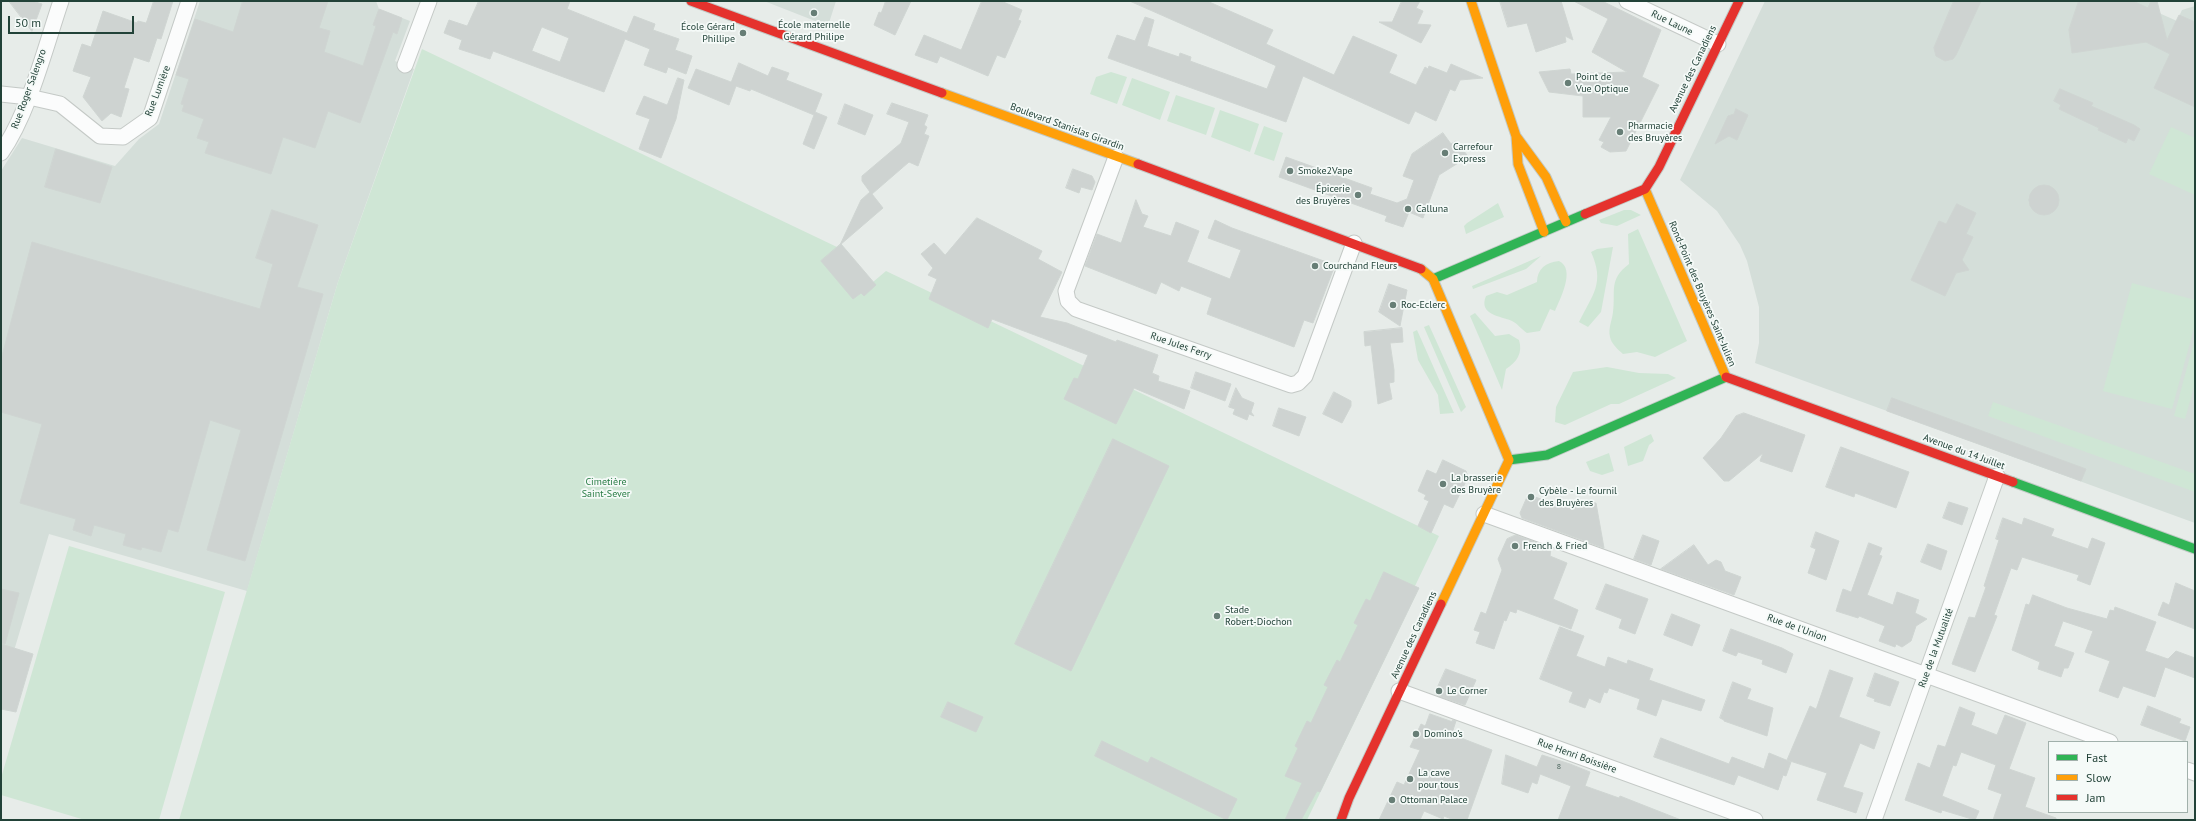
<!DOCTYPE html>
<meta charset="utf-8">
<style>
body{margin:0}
#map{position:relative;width:2196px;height:821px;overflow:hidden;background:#e7ece9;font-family:"PT Sans",sans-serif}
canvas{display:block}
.frame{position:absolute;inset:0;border:2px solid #224238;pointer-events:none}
.legend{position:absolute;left:2048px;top:741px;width:140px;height:72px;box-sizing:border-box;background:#f5faf8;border:1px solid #a1b0ab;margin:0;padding:5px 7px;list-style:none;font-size:12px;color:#224238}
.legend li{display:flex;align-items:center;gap:8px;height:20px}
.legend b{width:20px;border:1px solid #a1b0ab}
.scale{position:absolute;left:8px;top:16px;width:126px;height:18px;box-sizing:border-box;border:2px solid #224238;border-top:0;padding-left:5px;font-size:12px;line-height:14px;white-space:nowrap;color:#224238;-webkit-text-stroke:3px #f5faf8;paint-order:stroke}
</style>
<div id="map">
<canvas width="2196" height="821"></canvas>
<div class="frame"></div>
<ul class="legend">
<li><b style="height:5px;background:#30b455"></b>Fast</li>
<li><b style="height:5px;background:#ff9f0a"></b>Slow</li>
<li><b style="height:5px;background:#e5322d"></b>Jam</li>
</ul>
<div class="scale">50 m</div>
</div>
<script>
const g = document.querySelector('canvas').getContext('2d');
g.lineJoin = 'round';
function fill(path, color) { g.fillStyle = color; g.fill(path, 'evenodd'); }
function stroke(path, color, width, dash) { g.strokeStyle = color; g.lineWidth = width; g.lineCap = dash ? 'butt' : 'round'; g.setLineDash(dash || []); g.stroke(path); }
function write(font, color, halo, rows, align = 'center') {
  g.font = font + ' "PT Sans",sans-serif'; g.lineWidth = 3.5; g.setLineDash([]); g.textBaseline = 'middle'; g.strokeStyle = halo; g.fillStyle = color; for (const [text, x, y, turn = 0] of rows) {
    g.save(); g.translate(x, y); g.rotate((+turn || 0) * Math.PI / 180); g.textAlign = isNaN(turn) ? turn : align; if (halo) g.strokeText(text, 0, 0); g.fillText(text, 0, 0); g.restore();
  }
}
const built = new Path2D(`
 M200,1H376L379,9L410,21L395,61L414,69L338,282L247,591L49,534L1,694V171L22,138L115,166L139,139L159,124Z
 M764,1H836L828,26Z
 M1765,1H2153L2159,8V13L2177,21L2182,10L2195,6V523L1755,363L1759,343V307L1747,261L1740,245L1717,211L1680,180Z`);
const green = new Path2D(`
 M422,49L837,247L841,244L851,256L844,262L873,282L886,271L1439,536L1415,586L1419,588L1307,820H179L338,282Z
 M1111,72L1127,77L1117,104L1090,94L1096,77Z
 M1132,78L1170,92L1160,120L1122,105Z
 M1176,95L1215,108L1206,135L1167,121Z
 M1220,110L1259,124L1250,152L1211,137Z
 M1264,126L1283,133L1274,161L1254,154Z
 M2171,127L2195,138V195L2149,174Z
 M1498,203L1504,217L1466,234L1464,226L1467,223Z
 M1624,210H1631L1641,215L1617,226L1601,223L1599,220Z
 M1638,229L1687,341L1655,357L1637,352L1623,354C1618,350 1611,343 1610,337C1608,328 1612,321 1613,312C1616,291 1608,280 1629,264L1628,234Z
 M1613,247L1601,312L1588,327L1579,322C1593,294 1605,283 1591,252L1597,249Z
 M1541,256L1526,269L1473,289L1472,286Z
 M1559,261C1576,269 1560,299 1555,311L1550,309L1540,331L1527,333C1521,329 1518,324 1512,321C1501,316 1478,315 1486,296L1497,292L1507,295L1537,282C1537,269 1546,262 1559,261Z
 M2132,283L2195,300V324L2172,409L2103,391Z
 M1475,313L1495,336L1509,334L1519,340C1523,353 1517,362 1506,369L1502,390L1470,316Z
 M1429,325L1466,407L1461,412L1424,327Z
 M1417,330L1454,413L1440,414L1438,395L1418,360L1413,332Z
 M2195,338V383L2185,419L2174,416Z
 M1607,367L1639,373L1668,374L1676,378L1619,404H1611L1565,425L1555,422L1556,407L1573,372Z
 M1993,402L2195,474V492L1988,416Z
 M1651,434L1654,441L1649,445L1643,461L1628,466L1624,447Z
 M1609,453L1614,471L1602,475L1590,471L1586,462Z
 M69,546L225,592L159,820H85L1,795V778Z`);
const building = new Path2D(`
 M9,1H32L42,4L32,31Z
 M154,1H173L161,39L157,38L149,62L134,57L124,88L129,89L121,117L111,113L102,121L83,97L91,77L73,71L82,44L91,47L103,11L137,23L138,21L146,23Z
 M243,1H328L319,28L330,31L324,52L363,66L376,26L373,25L379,9L402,18L397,34L393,32L360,123L328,111L315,148L283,137L271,174L205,153L209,142L197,138L204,119L182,111L184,105L181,104L189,79L176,75L195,19L233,32Z
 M479,1H570L567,9L627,33L634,16L655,24L653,30L679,39L675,50L692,56L686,74L668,67L666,73L644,65L650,49L625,39L604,92L493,51L490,59L459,49L462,40L444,33L449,20L467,26ZM542,27L569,38L560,62L532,51Z
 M886,1H911L895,35L874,25L879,12L881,13Z
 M982,1H1001L1022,10L1018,20L1021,21L1005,58L997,55L988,76L940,56L937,63L915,55L924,35L961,50Z
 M1130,1H1207L1273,30L1266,44L1334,75L1353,36L1397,55L1389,73L1416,85L1425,67L1428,69L1429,66L1447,73L1451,64L1483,78L1460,80L1455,91L1450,89L1436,121L1415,111L1409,124L1303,76L1286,122L1108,58L1117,35L1135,41L1145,17L1154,20L1147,46L1179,57L1180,53L1191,57L1190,61L1267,89L1276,66Z
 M1402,1H1420L1416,8L1423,11L1417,24L1431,25L1421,43L1379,22H1392Z
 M1500,1H1561L1573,40L1565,36L1566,42L1536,52L1527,23L1508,27Z
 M1574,1H1602L1661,30L1642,77L1659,85L1626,151L1610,152L1601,147L1604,142L1599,140L1611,117H1583V96L1549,92L1539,72L1570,69L1571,74L1627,72L1592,52L1608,19Z
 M1954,1H1981L1956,55L1953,59L1945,61L1936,56L1934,48Z
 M2079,1H2133L2148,8L2151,1H2157L2167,40L2179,15L2195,22V107L2154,88L2170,54L2146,42L2072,53L2069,30Z
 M739,63L768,76L772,67L789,73L786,80L822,94L815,112L827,117L814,149L803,144L814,115L751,89L750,91L736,86L729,105L688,88L696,69L731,82Z
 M678,78L684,80L676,119L661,158L639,149L650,119L636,114L644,96L667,105Z
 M2060,89L2093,103L2091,106L2134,125L2140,129L2134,141L2128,138L2126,143L2098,130L2099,128L2059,109L2061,105L2054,101Z
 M892,103L928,115L924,125L927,127L924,134L929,136L925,147L918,166L909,162L872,194L883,208L840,245L861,200L870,192L862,181V176L901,143L909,122L887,114Z
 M845,104L873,115L865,135L838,124Z
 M1736,109L1748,115L1737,140L1729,136L1715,144L1728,116L1734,114Z
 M1443,133L1451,144L1456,141L1467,155L1461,159L1463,160L1439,175L1423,218L1409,212L1403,227L1385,221L1387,216L1279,177L1286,157L1372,188L1370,194L1397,203L1407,199L1414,180L1403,176L1412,154Z
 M56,149L112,167L100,203L45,187Z
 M1073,169L1092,176L1095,182L1092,190L1081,187L1079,193L1066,188Z
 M2029 200a15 15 0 1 1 30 0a15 15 0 1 1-30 0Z
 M1136,200L1142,214L1148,216L1143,227L1171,236L1176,222L1199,231L1187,262L1230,279L1241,250L1208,238L1215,220L1232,228L1335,265L1313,323L1304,320L1294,347L1207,314L1212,298L1181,286L1179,291L1161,282L1156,294L1085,266L1097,234L1121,243Z
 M1957,204L1976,213L1966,234L1973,237L1962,260L1969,270L1956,273L1945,296L1911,280L1939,221L1946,224Z
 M272,210L318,225L297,287L323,294L245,561L207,550L241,430L210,420L178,532L168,529L161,552L142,547L141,550L123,545L126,534L94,525L91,536L73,530L76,519L20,503L42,424L1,412V360L32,242L260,309L273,264L256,258Z
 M977,218L1042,251L1038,259L1062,272L1040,317L1067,323L1116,342L1117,340L1158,355L1152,373L1159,376L1158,381L1190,391L1184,409L1134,388L1116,424L1064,399L1074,378L1078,379L1088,355L992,319L988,328L929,299L937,279L928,275L933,268L921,254L934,243L945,255Z
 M841,244L876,285L864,296L861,293L853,299L821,261Z
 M1389,284L1407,290L1400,326L1379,312Z
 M1402,328L1403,342L1390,343L1394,370V382L1389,383L1392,399L1378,404L1371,345L1365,346L1364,332Z
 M1196,372L1231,384L1225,401L1191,388Z
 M1236,388L1242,398L1254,403L1251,412L1254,416L1249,414L1247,420L1233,414L1235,409L1229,407Z
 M1334,392L1351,401V406L1342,423L1323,414Z
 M1892,398L2086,469L2081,481L1887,411Z
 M1279,408L1306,417L1299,436L1273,426Z
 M1744,413L1805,435L1792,472L1760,461L1763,453L1729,481H1724L1703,458L1721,438L1736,416Z
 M1113,439L1169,466L1071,671L1015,644Z
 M1841,447L1909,472L1896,508L1855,493L1854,497L1826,487Z
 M1443,460L1466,471L1468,477L1453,508L1444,504L1431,533L1418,526L1429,501L1424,499L1426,495L1418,491L1427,470L1436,474Z
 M1532,496L1556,504L1557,501L1596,503L1604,548L1522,518L1520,513L1527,497Z
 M1949,502L1968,508L1962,525L1943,518Z
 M2003,518L2022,525L2024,518L2054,529L2051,536L2088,549L2092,538L2105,543L2090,585L2077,580L2079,575L2022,557L2017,570L2011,568L1994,615L1997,616L1975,672L1952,664L1969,617L1975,618L1986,587L1984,586L1999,540L1996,539Z
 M1816,532L1839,541L1826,580L1808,573L1816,549L1811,547Z
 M1516,535L1551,548L1550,556L1567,563L1553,599L1578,610L1571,629L1517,609L1516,613L1510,611L1506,621L1504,620L1494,649L1476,643L1480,632L1474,630L1481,612L1486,614L1502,570L1498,559L1507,539Z
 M1643,535L1659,541L1651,565L1634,559Z
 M1869,543L1882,548L1879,555L1882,556L1867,595L1893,605L1897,592L1919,600L1915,613L1927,619L1916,626L1911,641L1902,647L1896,644L1895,647L1879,641L1885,626L1859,616L1858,618L1836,611L1843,589L1851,592Z
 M1928,544L1947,551L1941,570L1921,562Z
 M1694,545L1708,565L1716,560L1721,562L1725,571L1741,577L1734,595L1661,569Z
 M1384,572L1419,588L1320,792L1317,791L1301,820H1285L1302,783L1285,776L1298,748L1295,746L1307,721L1311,723L1328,687L1324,685L1337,660L1340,662L1358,625L1354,623L1366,599L1370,601Z
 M2176,583L2195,591V629L2158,615L2163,602L2169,605Z
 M1606,584L1648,599L1635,634L1619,628L1622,619L1596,609Z
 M1,589L19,593L5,644L1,643Z
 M2033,595L2067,608L2107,619L2110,610L2114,611L2115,607L2156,622L2145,651L2168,659L2176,651L2195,658V678L2165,667L2155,697L2123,686L2118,698L2099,691L2110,661L2085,652L2093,631L2063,621L2054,646L2074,653L2068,668H2064L2061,677L2038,669L2040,662L2012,650L2026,604L2029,605Z
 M1672,614L1700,625L1692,646L1664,635Z
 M1560,627L1584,636L1576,656L1605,667L1608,657L1627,664L1628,660L1653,669L1649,680L1705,700L1701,711L1662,699L1656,716L1637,709L1640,699L1609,688L1607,693L1604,692L1600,703L1589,698L1585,708L1569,702L1573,692L1540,679Z
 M1731,629L1782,648L1793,654L1786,673L1762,664L1763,660L1738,652L1736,656L1723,651Z
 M1,644L33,654L16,712L1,709Z
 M1446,669L1476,680L1465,705L1438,696L1436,691Z
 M1830,670L1853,678L1839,717L1880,732L1874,749L1860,743L1843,787L1863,793L1856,813L1817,800L1827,773L1787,760L1810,706L1816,709Z
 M1875,673L1899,682L1890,706L1874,701L1875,699L1867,696Z
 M1733,682L1751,689L1747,699L1773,708L1767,736L1724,721V720L1720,718Z
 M948,702L983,717L976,732L941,717Z
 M2148,706L2181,719L2179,723L2190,727L2185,741L2141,725Z
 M1960,707L1975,713L1971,725L1997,735L2005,715L2026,723L2009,769L2035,778L2025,807L2056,818V820H1993L2002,794L1988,789L1996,765L1961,752L1956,766L1953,765L1942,796L1979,811L1975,820L1942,810L1941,813L1905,800L1918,763L1930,768L1938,745L1945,747Z
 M1430,714L1453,722L1452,720L1456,721L1453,730L1463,734L1461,738L1492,750L1467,820H1454L1444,816L1443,819L1424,811L1420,820H1379L1397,782L1404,785L1420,750L1410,747L1421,724L1425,726Z
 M1661,738L1729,764L1732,757L1764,769L1769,753L1791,762L1786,776L1783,775L1778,790L1738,775L1734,785L1654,757Z
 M1102,741L1148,763L1151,757L1237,799L1227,820L1095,756Z
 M1506,755L1537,767L1542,755L1570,764L1590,772L1585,786L1619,798L1620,796L1681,820H1558L1571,786L1540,774L1537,784L1532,782L1528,793L1502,784Z`);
const street = new Path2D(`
 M1627,1L1718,44
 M405,65L429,1
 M1,94L29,97L60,104L100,136L123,137L150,118L189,1
 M1,153C29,113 45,48 61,1
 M1116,157L1066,291L1068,301L1076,309L1291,385L1298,383L1305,376L1354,243
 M1484,514L2110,742
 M1399,691L1755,820
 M2187,770L2195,773
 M1874,820L1997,476`);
const fast = new Path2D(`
 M1433,279L1585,214
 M1509,460L1547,455L1726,377
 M2013,482L2195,549`);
const slow = new Path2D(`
 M1471,1L1516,136L1518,164L1544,232
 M942,93L1138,164
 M1516,136L1546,177L1566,222
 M1645,189L1726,377
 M1421,269L1433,279L1509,460
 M1441,604L1509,460`);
const jam = new Path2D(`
 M691,1L942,93
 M1138,164L1421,269
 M1585,214L1645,189L1659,167L1739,1
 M1726,377L2013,482
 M1341,820L1349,798L1441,604`);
const markers = [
 [814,13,4,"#677e76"],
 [743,33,4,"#677e76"],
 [1568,83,4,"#677e76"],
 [1620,132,4,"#677e76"],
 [1445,153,4,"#677e76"],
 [1290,171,4,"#677e76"],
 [1358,195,4,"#677e76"],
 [1408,209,4,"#677e76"],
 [1315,266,4,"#677e76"],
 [1393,305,4,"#677e76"],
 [1443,484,4,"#677e76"],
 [1531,497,4,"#677e76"],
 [1515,546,4,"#677e76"],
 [1217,616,4,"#677e76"],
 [1439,691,4,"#677e76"],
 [1416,734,4,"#677e76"],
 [1410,779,4,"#677e76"],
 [1392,800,4,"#677e76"]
];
const numberNames = [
 ["8",1559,767]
];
const streetNames = [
 ["Rue Laune",1672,23,26],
 ["Avenue des Canadiens",1693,69,-64],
 ["Rue Roger Salengro",29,89,-70],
 ["Rue Lumière",158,91,-69],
 ["Boulevard Stanislas Girardin",1067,127,20],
 ["Rond-Point des Bruyères Saint-Julien",1702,294,67],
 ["Rue Jules Ferry",1181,346,19],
 ["Avenue du 14 Juillet",1964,452,20],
 ["Rue de l'Union",1797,628,20],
 ["Avenue des Canadiens",1414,635,-65],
 ["Rue de la Mutualité",1936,648,-70],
 ["Rue Henri Boissière",1577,756,20]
];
const poiNames = [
 ["École maternelle",814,25,"center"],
 ["Gérard Philipe",814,37,"center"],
 ["École Gérard",735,27,"right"],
 ["Phillipe",735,39,"right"],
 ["Point de",1576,77],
 ["Vue Optique",1576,89],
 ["Pharmacie",1628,126],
 ["des Bruyères",1628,138],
 ["Carrefour",1453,147],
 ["Express",1453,159],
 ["Smoke2Vape",1298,171],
 ["Épicerie",1350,189,"right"],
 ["des Bruyères",1350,201,"right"],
 ["Calluna",1416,209],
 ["Courchand Fleurs",1323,266],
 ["Roc-Eclerc",1401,305],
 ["La brasserie",1451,478],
 ["des Bruyère",1451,490],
 ["Cybèle - Le fournil",1539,491],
 ["des Bruyères",1539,503],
 ["French & Fried",1523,546],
 ["Stade",1225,610],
 ["Robert-Diochon",1225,622],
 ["Le Corner",1447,691],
 ["Domino's",1424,734],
 ["La cave",1418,773],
 ["pour tous",1418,785],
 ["Ottoman Palace",1400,800]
];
const parkNames = [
 ["Cimetière",606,482],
 ["Saint-Sever",606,494]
];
fill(built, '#d4ded9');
fill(green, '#cfe6d5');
fill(building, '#ced3d1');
stroke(building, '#cfd5d2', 1);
stroke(street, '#c4c9c6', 17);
stroke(fast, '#c2cac6', 11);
stroke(slow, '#c2cac6', 11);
stroke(jam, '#c2cac6', 11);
stroke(street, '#fbfcfc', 15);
stroke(fast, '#30b455', 9);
stroke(slow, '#ff9f0a', 9);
stroke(jam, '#e5322d', 9);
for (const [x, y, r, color] of markers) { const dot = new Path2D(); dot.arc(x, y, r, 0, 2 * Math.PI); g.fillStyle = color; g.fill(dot); stroke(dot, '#f5faf8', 1.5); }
write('8px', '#4e675f', null, numberNames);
write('10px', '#224238', '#f5faf8', streetNames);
write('10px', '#224238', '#f5faf8', poiNames, 'left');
write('10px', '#297c45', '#f5faf8', parkNames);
</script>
